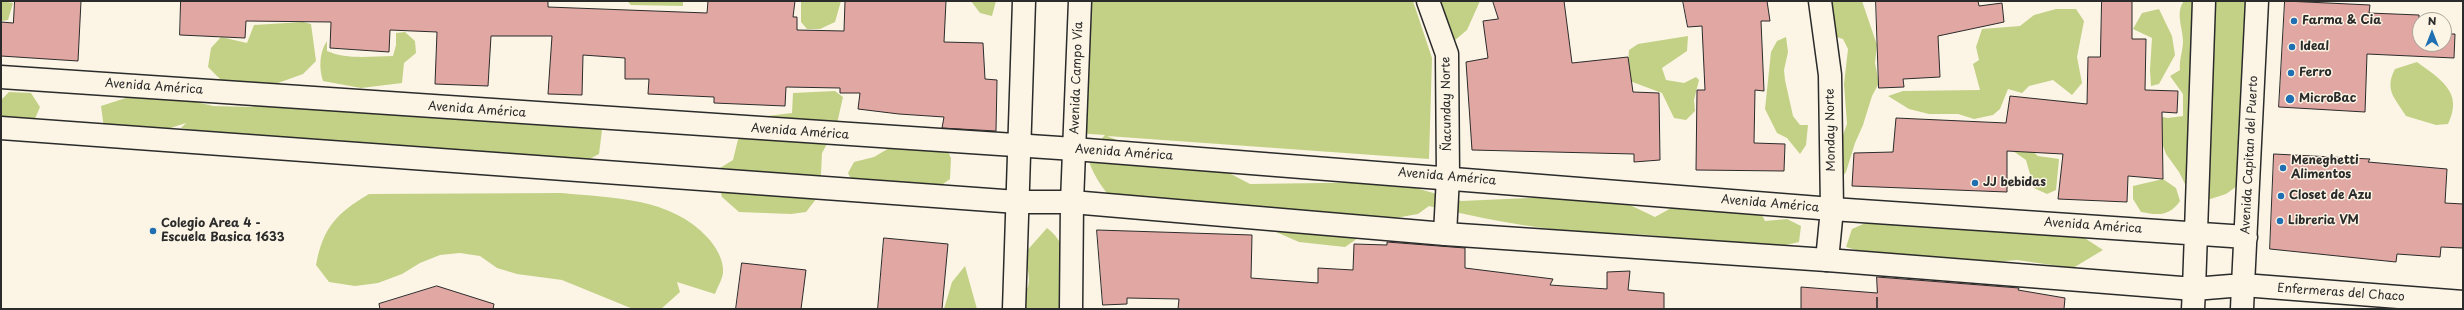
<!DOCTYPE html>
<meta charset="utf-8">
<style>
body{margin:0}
#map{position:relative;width:2464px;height:310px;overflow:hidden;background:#fcf5e5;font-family:"Playpen Sans",sans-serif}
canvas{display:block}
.frame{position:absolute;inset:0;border:2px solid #2b2b2b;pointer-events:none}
.north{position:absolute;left:2412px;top:12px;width:40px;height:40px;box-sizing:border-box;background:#fcf5e5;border:1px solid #a8a49b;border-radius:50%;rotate:0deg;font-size:11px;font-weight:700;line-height:16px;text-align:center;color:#2b2b2b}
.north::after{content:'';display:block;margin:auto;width:14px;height:18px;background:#1f6fb2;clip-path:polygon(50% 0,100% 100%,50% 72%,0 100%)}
</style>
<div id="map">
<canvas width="2464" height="310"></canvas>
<div class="frame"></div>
<div class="north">N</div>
</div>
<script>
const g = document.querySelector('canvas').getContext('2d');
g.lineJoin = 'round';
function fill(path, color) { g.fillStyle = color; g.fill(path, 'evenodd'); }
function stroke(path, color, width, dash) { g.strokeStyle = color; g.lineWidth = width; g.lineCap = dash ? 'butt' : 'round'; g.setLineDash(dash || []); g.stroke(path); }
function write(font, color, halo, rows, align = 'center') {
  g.font = font + ' "Playpen Sans",sans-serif'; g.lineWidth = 3; g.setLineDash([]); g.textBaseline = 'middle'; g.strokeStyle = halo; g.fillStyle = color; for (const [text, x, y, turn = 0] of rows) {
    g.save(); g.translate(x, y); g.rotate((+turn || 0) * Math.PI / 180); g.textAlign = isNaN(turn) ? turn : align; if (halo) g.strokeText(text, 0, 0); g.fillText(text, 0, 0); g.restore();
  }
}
const green = new Path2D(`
 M1,1L13,3L8,20L1,21Z
 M627,1H683V6L631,5Z
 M801,1H841L835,22L820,29H807L801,22Z
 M971,1H996L992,16L980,13Z
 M1080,1H1413L1432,58L1429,159L1107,136L1187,169L1229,173L1250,184L1395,182L1461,201L1552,197L1600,198L1632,206L1655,217L1682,202L1756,203L1765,221L1787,219L1801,226L1799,242C1751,255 1697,240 1648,235C1626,233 1604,234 1582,232C1530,228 1479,218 1429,206L1418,214L1384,220L1345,247L1299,242L1276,232L1226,225L1187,212L1130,218C1110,197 1095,183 1087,155L1105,135L1075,133Z
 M1433,1H1480L1467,30L1454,41L1446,40Z
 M1813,1H1862L1877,45L1875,63L1879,83L1872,96L1863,125L1855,143L1846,172L1840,180L1834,160L1847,124L1844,84L1848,49L1843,39L1830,35Z
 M2184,1H2256L2261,151L2255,173L2226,194L2204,201L2188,190L2179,172L2166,154L2152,115L2168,118L2183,116V94L2170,76L2180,70C2179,59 2183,51 2183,41C2183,29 2175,12 2184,1Z
 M2056,9H2076L2084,21L2077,57L2082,83L2072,95L2053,80L2029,86L2022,93L2008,89L2000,109L1993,115L1974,119L1958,114H1929L1909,109L1888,96L1903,91L1980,90L1973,64L1979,60L1976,47L1982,29L2020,26L2034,15Z
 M2159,9L2172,36L2175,55L2159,84L2151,86L2150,70L2152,38L2133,29L2142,13Z
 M303,22L311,24L316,61L303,74L278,83L250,85L221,80L208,67L211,48L221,37L247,43L254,25Z
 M405,32L415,41L416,53L404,63L402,83L361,88L323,81C319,69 319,52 327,41V51C347,60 372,56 393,56L396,45V33Z
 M1688,36L1687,51L1662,68L1666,80L1684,83L1696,77L1699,80L1694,100L1695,111L1686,120L1674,118L1662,93L1627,80L1629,50L1638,44Z
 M1786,37L1788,52L1784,70L1785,80L1793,116L1800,125H1808L1806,145L1800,154L1787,138L1777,133L1765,109L1771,52L1777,41Z
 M2417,62C2440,79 2464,92 2448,124L2436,125L2406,116C2395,98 2384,90 2395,69Z
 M835,91L843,97L836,128L822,153L820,194L806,212L791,214L739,212L722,197L715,171L733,160L743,119L792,113L793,93Z
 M9,92L31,93L40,107L34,121L6,122L1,115V100Z
 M132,96H171L213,106L251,107L299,97L553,112L602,130L599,154L570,169L232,136L181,128L186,123L161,131L104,128L101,106Z
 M938,130L951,158L950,179L935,190L852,181L848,173L854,162L874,157L918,131Z
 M2031,150L2038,156L2059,159L2056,190L2047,194L2034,188L2026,160L2013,151Z
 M2163,179L2176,188L2180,201C2169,217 2158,215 2141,212L2133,199V186Z
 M562,193C612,198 671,197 708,238C716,247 724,260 723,273C722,280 717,288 715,294L677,282L680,292L661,309H633L562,280L517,274L497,268L480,256L460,253L440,255L420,263L402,274L378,283L355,286L329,282L316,265C323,227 337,213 369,194Z
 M1879,217L2074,231L2103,250L2073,268L2017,260L1957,265L1870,254L1846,247L1852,229Z
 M1047,228C1073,247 1066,280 1066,309H1007C1033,288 1032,286 1024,254Z
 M965,266L977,309H944L952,282Z`);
const building = new Path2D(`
 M15,1H81L78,61L1,56V22L13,23Z
 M181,1H548V7L707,13L708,1H795L793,17H797V30L844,31L845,1H946L944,42L983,43L985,79L997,80L996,131L942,128L944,117L899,114L858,109L860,93H840V88L786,87L785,106L714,103V97L648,94L649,79H625V58L583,55L582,95L548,94L552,36H491L488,86L435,84L437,32L390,30L389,52L330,48L331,22L246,21L245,38L180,35Z
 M1493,1H1564L1572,63L1628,57L1633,92L1659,93L1660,160L1634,162V154L1472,150L1466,62L1488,58L1483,21L1498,19Z
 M1683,1H1767L1770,21H1761L1764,91L1755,90L1754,143L1785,144L1784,171L1696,170L1697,90H1705L1702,26L1688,27Z
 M1876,1H1978L1979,6L2002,3L2004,22L1938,36L1940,77L1903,79L1904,87L1879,88Z
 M2102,1H2132V39H2146L2145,90L2178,91L2177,113L2162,112L2163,179L2128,176L2127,202L2058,199L2063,154L2007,151V192L1852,186L1854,153L1893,152L1896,118L2006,123L2010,96L2087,104L2088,57H2100Z
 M2285,1L2370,5L2369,13L2419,15L2420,44H2444V34H2455L2454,58L2367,54L2365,112L2279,107Z
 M2274,154L2370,159L2368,162L2447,169L2445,203L2463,204V248L2441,247L2440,257L2397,254L2396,262L2270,249Z
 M1097,230L1252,235L1251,278L1318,283V268L1353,270L1354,244L1387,245V242L1465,248V268L1553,279L1550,285L1607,289V272L1630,271L1628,290L1664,293V309H1178L1179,299L1127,298V304L1103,305Z
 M884,238L948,244L942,309H878Z
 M742,263L806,270L801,309H736Z
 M1877,277L2019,288L2018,290L2065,298L2064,309H1877V297V309H1801V287L1877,293Z
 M437,286L494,304L493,309H380L379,304Z`);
const street = new Path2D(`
 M1428,1L1447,54L1448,177L1445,234
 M1820,1L1830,75L1832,209L1827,260
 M1014,309L1024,1
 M1071,309L1072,202L1080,1
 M2193,309L2194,289
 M2242,309L2243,285`);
const secondary = new Path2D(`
 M1,77L1074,149L1832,209L2246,237
 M1,128L1017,202H1072L1445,234L1827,260L2194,289L2243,285L2463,302
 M2243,285L2257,1
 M2194,289L2204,1`);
const markers = [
 [2294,21,4,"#1f6fb2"],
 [2292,47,4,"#1f6fb2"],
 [2291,73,4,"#1f6fb2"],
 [2290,99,5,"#1f6fb2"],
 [2283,168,4,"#1f6fb2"],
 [1975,183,4,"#1f6fb2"],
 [2281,196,4,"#1f6fb2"],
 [2280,221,4,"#1f6fb2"],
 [153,231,4,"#1f6fb2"]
];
const poiNames = [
 ["Farma & Cia",2302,21],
 ["Ideal",2300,47],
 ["Ferro",2299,73],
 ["MicroBac",2299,99],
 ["Meneghetti",2291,161],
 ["Alimentos",2291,175],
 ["JJ bebidas",1983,183],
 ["Closet de Azu",2289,196],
 ["Libreria VM",2288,221],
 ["Colegio Area 4 -",161,224],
 ["Escuela Basica 1633",161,238]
];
const streetNames = [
 ["Avenida Campo Vía",1077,78,-88],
 ["Avenida América",154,87,4],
 ["Ñacunday Norte",1447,104,-91],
 ["Avenida América",477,110,4],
 ["Monday Norte",1831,130,-91],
 ["Avenida América",800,132,4],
 ["Avenida América",1124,153,4],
 ["Avenida Capitan del Puerto",2250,155,-87],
 ["Avenida América",1447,177,5],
 ["Avenida América",1770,204,5],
 ["Avenida América",2093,226,4],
 ["Enfermeras del Chaco",2341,293,4]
];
fill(green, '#c2d186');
fill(building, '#e1a7a2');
stroke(building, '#2b2b2b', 1);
stroke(street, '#2b2b2b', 25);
stroke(secondary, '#2b2b2b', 25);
stroke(street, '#fcf5e5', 22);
stroke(secondary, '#fcf5e5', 22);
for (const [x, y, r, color] of markers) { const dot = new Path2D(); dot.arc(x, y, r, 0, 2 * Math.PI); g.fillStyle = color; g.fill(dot); stroke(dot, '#fcf5e5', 1.5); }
write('bold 12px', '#2b2b2b', '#fcf5e5', poiNames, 'left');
write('12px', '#2b2b2b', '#fcf5e5', streetNames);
</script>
